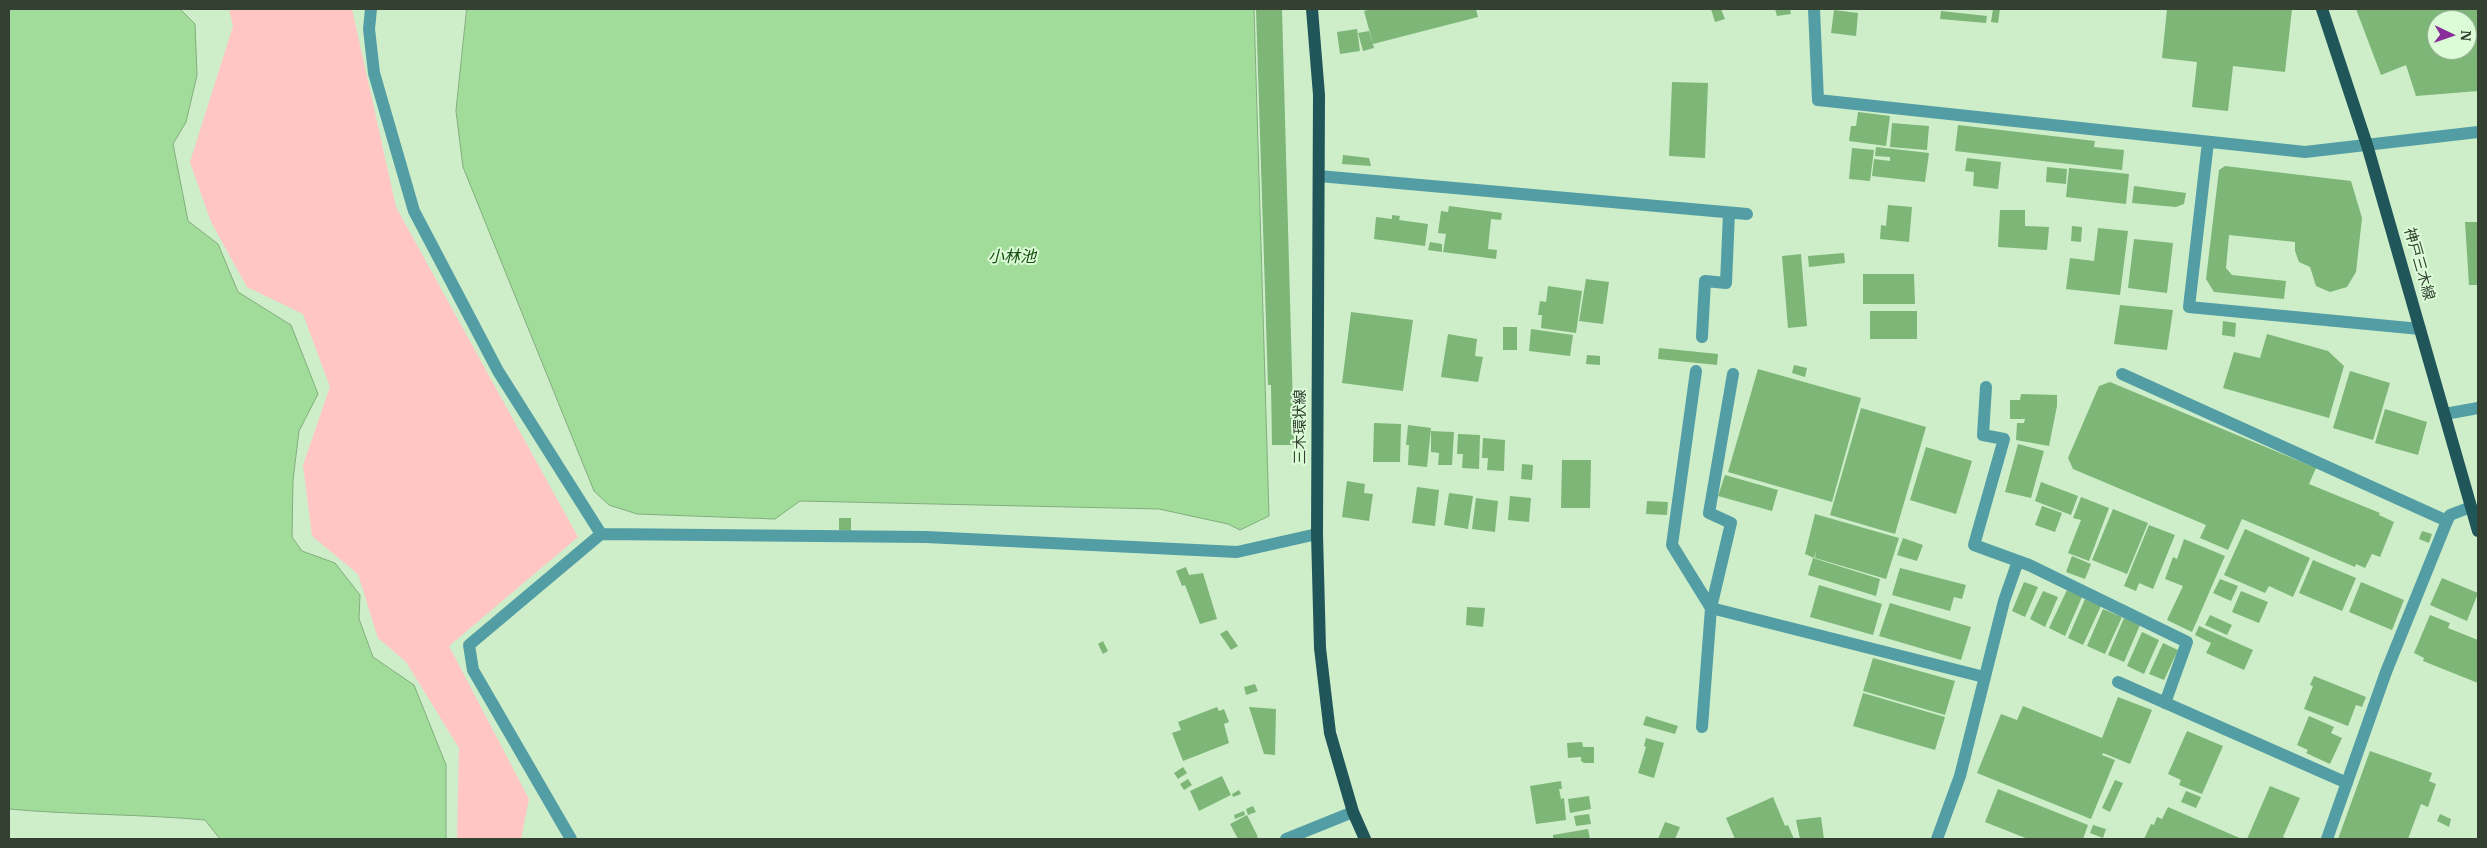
<!DOCTYPE html>
<meta charset="utf-8">
<style>
body{margin:0}
#map{position:relative;width:2487px;height:848px;overflow:hidden;background:#ceeeca;font-family:"IBM Plex Serif",serif}
canvas{display:block}
.frame{position:absolute;inset:0;border:10px solid #334032;pointer-events:none}
.north{position:absolute;left:2427px;top:10px;width:50px;height:50px;box-sizing:border-box;background:#dbfcd7;border:1px solid #98b195;border-radius:50%;rotate:93deg;font-size:14px;font-weight:700;line-height:20px;text-align:center;color:#334032}
.north::after{content:'';display:block;margin:auto;width:18px;height:22px;background:#892d98;clip-path:polygon(50% 0,100% 100%,50% 72%,0 100%)}
</style>
<div id="map">
<canvas width="2487" height="848"></canvas>
<div class="frame"></div>
<div class="north">N</div>
</div>
<script>
const g = document.querySelector('canvas').getContext('2d');
g.lineJoin = 'round';
function fill(path, color) { g.fillStyle = color; g.fill(path, 'evenodd'); }
function stroke(path, color, width, dash) { g.strokeStyle = color; g.lineWidth = width; g.lineCap = dash ? 'butt' : 'round'; g.setLineDash(dash || []); g.stroke(path); }
function write(font, color, halo, rows, align = 'center') {
  g.font = font + ' "IBM Plex Serif","Noto Sans JP",serif'; g.lineWidth = 4; g.setLineDash([]); g.textBaseline = 'middle'; g.strokeStyle = halo; g.fillStyle = color; for (const [text, x, y, turn = 0] of rows) {
    g.save(); g.translate(x, y); g.rotate((+turn || 0) * Math.PI / 180); g.textAlign = isNaN(turn) ? turn : align; if (halo) g.strokeText(text, 0, 0); g.fillText(text, 0, 0); g.restore();
  }
}
const green = new Path2D(`
 M229,9H352L396,207L578,537L449,646L529,799L521,839H457L459,748L406,662L378,638L358,574L312,536L303,465L330,387L303,314L247,287L211,222L190,162L233,26Z`);
const water = new Path2D(`
 M9,9H180L195,24L197,75L186,122L173,144L188,221L218,244L238,292L291,325L318,394L299,431L293,480L292,537L302,551L335,563L360,595L359,619L373,657L414,685L446,765V839H220L205,820C139,814 74,815 9,809Z
 M467,9H1254L1269,516L1240,530L1228,524L1159,509L800,501L775,519L637,514L609,505L594,491L463,167L456,111Z`);
const building = new Path2D(`
 M1256,9H1282L1294,445H1272L1271,385H1268Z
 M1371,9H1476L1478,17L1373,44L1364,11Z
 M1711,9H1721L1725,19L1715,22Z
 M1775,9H1790L1791,14L1777,16Z
 M1993,9H2000L1998,23L1991,22Z
 M2167,9H2292L2285,72L2233,66L2228,111L2192,107L2197,62L2162,58Z
 M2356,9H2478V91L2416,96L2406,65L2381,75ZM2437,20H2467V50H2437Z
 M1834,10L1858,13L1856,36L1831,33Z
 M1941,11L1987,16L1986,23L1940,19Z
 M1357,29L1360,51L1340,54L1337,32Z
 M1369,31L1374,48L1363,51L1358,33Z
 M1672,82L1708,83L1705,158L1669,156Z
 M1858,112L1890,116L1886,146L1849,141L1851,126H1856Z
 M1892,123L1929,126L1927,150L1890,147Z
 M1958,125L2095,141L2094,147L2124,150L2122,170L1955,151Z
 M1876,147L1929,153L1925,182L1872,176L1874,159L1890,161V157L1875,156Z
 M1852,148L1874,150L1870,181L1849,179Z
 M1343,155L1369,158L1371,166L1342,164Z
 M1967,158L2001,162L1998,189L1973,186L1974,172L1965,171Z
 M2225,166L2351,181L2362,218L2356,272L2347,287L2330,292L2316,286L2310,267L2299,262L2295,251V242L2229,235L2226,268L2232,275L2286,281L2284,299L2214,292L2206,279L2219,170Z
 M2047,167L2067,169L2066,184L2046,182Z
 M2069,168L2129,174L2126,204L2066,197Z
 M2134,186L2186,193L2184,204L2176,207L2132,203Z
 M1888,205L1912,207L1909,242L1880,239L1881,225L1886,226Z
 M1449,206L1502,213L1501,220L1491,219L1488,249L1497,250L1496,259L1443,252L1446,234L1438,233L1441,211L1448,212Z
 M2000,210H2025V226L2049,227L2047,250L1998,247Z
 M1392,215L1400,216L1399,220L1428,224L1425,246L1374,239L1376,217L1392,219Z
 M2465,222H2478V285H2469Z
 M2072,226L2082,227L2081,242L2071,241Z
 M2098,228L2128,231L2120,295L2066,289L2070,258L2094,261Z
 M2134,239L2173,243L2167,293L2128,288Z
 M1430,242L1442,244V252L1428,250Z
 M1844,253L1845,263L1809,267L1808,256Z
 M1801,254L1807,326L1788,328L1782,256Z
 M1863,274H1914L1915,304H1863Z
 M1586,279L1609,282L1603,324L1579,321Z
 M1548,286L1582,291L1576,333L1541,328L1542,315H1538L1540,301L1546,302Z
 M2120,305L2173,310L2167,350L2114,344Z
 M1870,311H1917V339H1870Z
 M1351,312L1413,320L1403,391L1342,383Z
 M2223,321L2236,323L2235,337L2222,335Z
 M1503,327H1517V350H1503Z
 M1531,329L1573,335L1570,356L1529,351Z
 M1448,334L1477,339L1475,356L1483,357L1478,382L1441,377Z
 M2267,334L2328,351L2344,366L2329,418L2223,388L2234,352L2260,358Z
 M1659,348L1718,354L1717,365L1658,359Z
 M1587,355L1600,356V365L1586,364Z
 M1794,365L1807,368L1805,377L1792,373Z
 M1758,369L1861,398L1832,502L1728,472Z
 M2350,371L2390,383L2373,440L2333,428Z
 M2110,382L2316,468L2309,484L2380,513L2379,515L2394,522L2380,557L2372,554L2365,568L2356,564L2355,567L2242,519L2228,550L2200,538L2206,525L2073,469L2068,458L2099,386Z
 M2021,394L2057,395V406L2049,446L2016,440L2017,423H2024L2025,419H2010V400H2020Z
 M1861,408L1926,427L1895,534L1830,515Z
 M2385,409L2427,422L2418,455L2375,443Z
 M1374,423L1401,424L1400,462H1373Z
 M1408,425L1431,428L1427,467L1408,465L1409,445H1406Z
 M1431,431L1454,432L1452,465H1438L1439,453L1431,452Z
 M1458,434L1480,435L1479,469L1462,468L1463,454H1457Z
 M1483,438L1505,440L1504,471L1487,470L1488,458H1482Z
 M2018,444L2044,451L2031,498L2005,492Z
 M1926,447L1972,461L1956,514L1910,500Z
 M1562,460H1591L1590,508H1561Z
 M1522,464L1533,465L1532,480L1521,479Z
 M1725,475L1778,490L1772,511L1718,496Z
 M1347,481L1365,484L1364,493L1373,494L1369,521L1342,517Z
 M2041,482L2078,496L2071,515L2035,501Z
 M1417,487L1439,490L1435,526L1412,523Z
 M1449,493L1473,496L1468,529L1444,525Z
 M1510,496L1531,498L1529,522L1508,520Z
 M2081,497L2109,508L2089,561L2068,553L2081,520L2073,518Z
 M1476,498L1498,501L1495,532L1472,529Z
 M1647,501L1668,502L1667,515L1646,514Z
 M2042,506L2062,513L2055,532L2035,525Z
 M2113,509L2148,523L2127,574L2092,560Z
 M1815,514L1899,538L1886,579L1815,558L1816,551L1814,558L1805,554Z
 M839,518H851V531L839,530Z
 M2149,525L2175,535L2153,589L2139,583L2136,591L2124,586Z
 M2245,529L2310,558L2293,597L2269,586L2265,593L2224,575Z
 M2422,531L2432,534L2429,543L2419,539Z
 M1903,538L1923,545L1917,561L1897,555Z
 M2184,539L2225,556L2192,632L2167,620L2183,586L2165,579L2173,557L2177,559Z
 M2072,556L2091,564L2085,579L2066,572Z
 M1813,558L1880,579L1876,596L1808,575Z
 M2313,560L2356,578L2342,611L2299,593Z
 M1186,567L1189,575L1203,573L1217,619L1200,624L1185,585L1182,586L1176,571Z
 M1900,568L1966,585L1962,599L1954,597L1950,611L1892,595Z
 M2442,578L2478,593L2467,621L2430,605Z
 M2220,579L2238,586L2231,601L2213,593Z
 M2024,582L2038,587L2025,617L2012,611Z
 M2361,582L2404,600L2392,630L2349,612Z
 M1819,585L1882,604L1873,635L1810,617Z
 M2067,590L2082,597L2065,636L2049,628Z
 M2043,591L2058,597L2045,627L2030,619Z
 M2241,591L2268,602L2259,623L2232,612Z
 M2085,599L2101,606L2083,645L2068,638Z
 M1890,603L1971,627L1961,660L1879,636Z
 M1467,607L1485,608L1483,627L1466,625Z
 M2103,609L2122,617L2105,654L2087,646Z
 M2210,615L2232,625L2227,635L2205,625Z
 M2430,615L2450,623L2448,628L2478,640V683L2423,661L2424,658L2414,653Z
 M2124,618L2140,625L2124,662L2108,655Z
 M2199,626L2253,650L2244,670L2206,653L2211,643L2195,635Z
 M1227,630L1238,646L1231,650L1220,634Z
 M2142,632L2159,640L2144,674L2127,666Z
 M1103,641L1108,651L1103,654L1098,644Z
 M2163,643L2178,650L2164,680L2149,674Z
 M1873,658L1955,681L1945,715L1863,691Z
 M2314,676L2366,697L2362,707L2356,705L2348,726L2304,709L2313,686L2310,685Z
 M1255,684L1258,691L1246,695L1244,687Z
 M1863,693L1945,717L1935,750L1853,726Z
 M2118,697L2152,710L2130,764L2103,753L2102,755L2115,760L2091,819L1977,773L2001,714L2017,720L2023,706L2102,738Z
 M1217,707L1219,711L1224,709L1229,722L1224,724L1229,743L1183,761L1172,733L1181,730L1178,722Z
 M1249,707L1276,709L1275,755L1264,754Z
 M1646,716L1678,726L1675,734L1643,725Z
 M2309,716L2334,727L2331,733L2342,738L2330,764L2306,753L2308,750L2297,745Z
 M2187,731L2223,746L2202,794L2179,785L2181,780L2168,774Z
 M1646,738L1664,743L1654,778L1638,773L1646,747L1644,746Z
 M1582,742L1583,747H1594V763H1584L1581,761V757L1568,758L1567,743Z
 M2370,751L2432,773L2429,781L2436,784L2428,807L2421,804L2408,839H2338Z
 M1183,767L1187,773L1178,779L1174,773Z
 M1222,776L1231,795L1199,811L1190,791Z
 M1188,779L1192,785L1184,790L1180,784Z
 M2115,780L2123,783L2110,812L2102,808Z
 M1561,781L1562,789H1559L1561,799L1564,798L1566,820L1536,824L1530,786Z
 M2270,786L2300,798L2283,837L2288,839H2247Z
 M1998,789L2088,825L2083,839H2028L1985,822Z
 M1239,790L1241,794L1233,797L1232,794Z
 M2186,791L2201,797L2196,808L2181,802Z
 M1589,796L1591,809L1570,813L1568,799Z
 M1773,797L1785,826L1788,825L1794,839H1735L1726,818Z
 M1253,806L1256,812L1248,815L1246,809Z
 M2168,807L2242,839H2144L2151,824L2154,825L2157,817L2162,819Z
 M1244,811L1245,815L1235,819L1234,815Z
 M1589,814L1591,824L1576,826L1574,816Z
 M2440,814L2451,819L2449,827L2437,821Z
 M1247,815L1257,835L1258,839H1238L1230,824Z
 M1821,817L1824,839H1800L1796,820Z
 M1665,822L1680,827L1675,839H1658Z
 M2093,825L2106,829L2103,838L2090,833Z
 M1588,829L1590,839H1553V835Z`);
const minor = new Path2D(`
 M371,9L369,29L374,73L414,211L498,371L601,534
 M1814,9L1818,100L2305,152L2478,132
 M2208,142L2189,307L2420,329
 M1319,176L1747,214
 M1702,337L1705,281L1726,283L1729,213
 M1696,371L1672,545L1711,608L1984,677
 M2122,374L2447,521
 M1986,387L1983,435L2004,439L1974,545L2029,565L2187,642L2165,703
 M2445,414L2478,408
 M2118,682L2347,783
 M1702,727L1711,608L1731,523L1709,513L1733,374
 M571,839L473,670L469,645L601,534L926,537L1237,552L1317,534
 M1286,839L1353,812
 M1937,839L1960,776L2004,601L2018,561
 M2327,839L2386,672L2447,521L2450,515L2471,507`);
const major = new Path2D(`
 M1312,9L1319,95L1317,534L1320,648L1330,733L1353,812L1365,839
 M2322,9L2367,145L2478,531`);
const streetNames = [
 ["神戸三木線",2419,264,74],
 ["三木環状線",1301,427,-90]
];
const waterNames = [
 ["小林池",1012,257]
];
fill(green, '#ffc6c3');
fill(water, '#a2dc9b');
stroke(water, '#81ad7c', 1);
fill(building, '#7db677');
stroke(minor, '#539ea4', 12);
stroke(major, '#20565a', 12);
write('15px', '#334032', '#dbfcd7', streetNames);
write('italic 16px', '#154e10', '#dbfcd7', waterNames);
</script>
